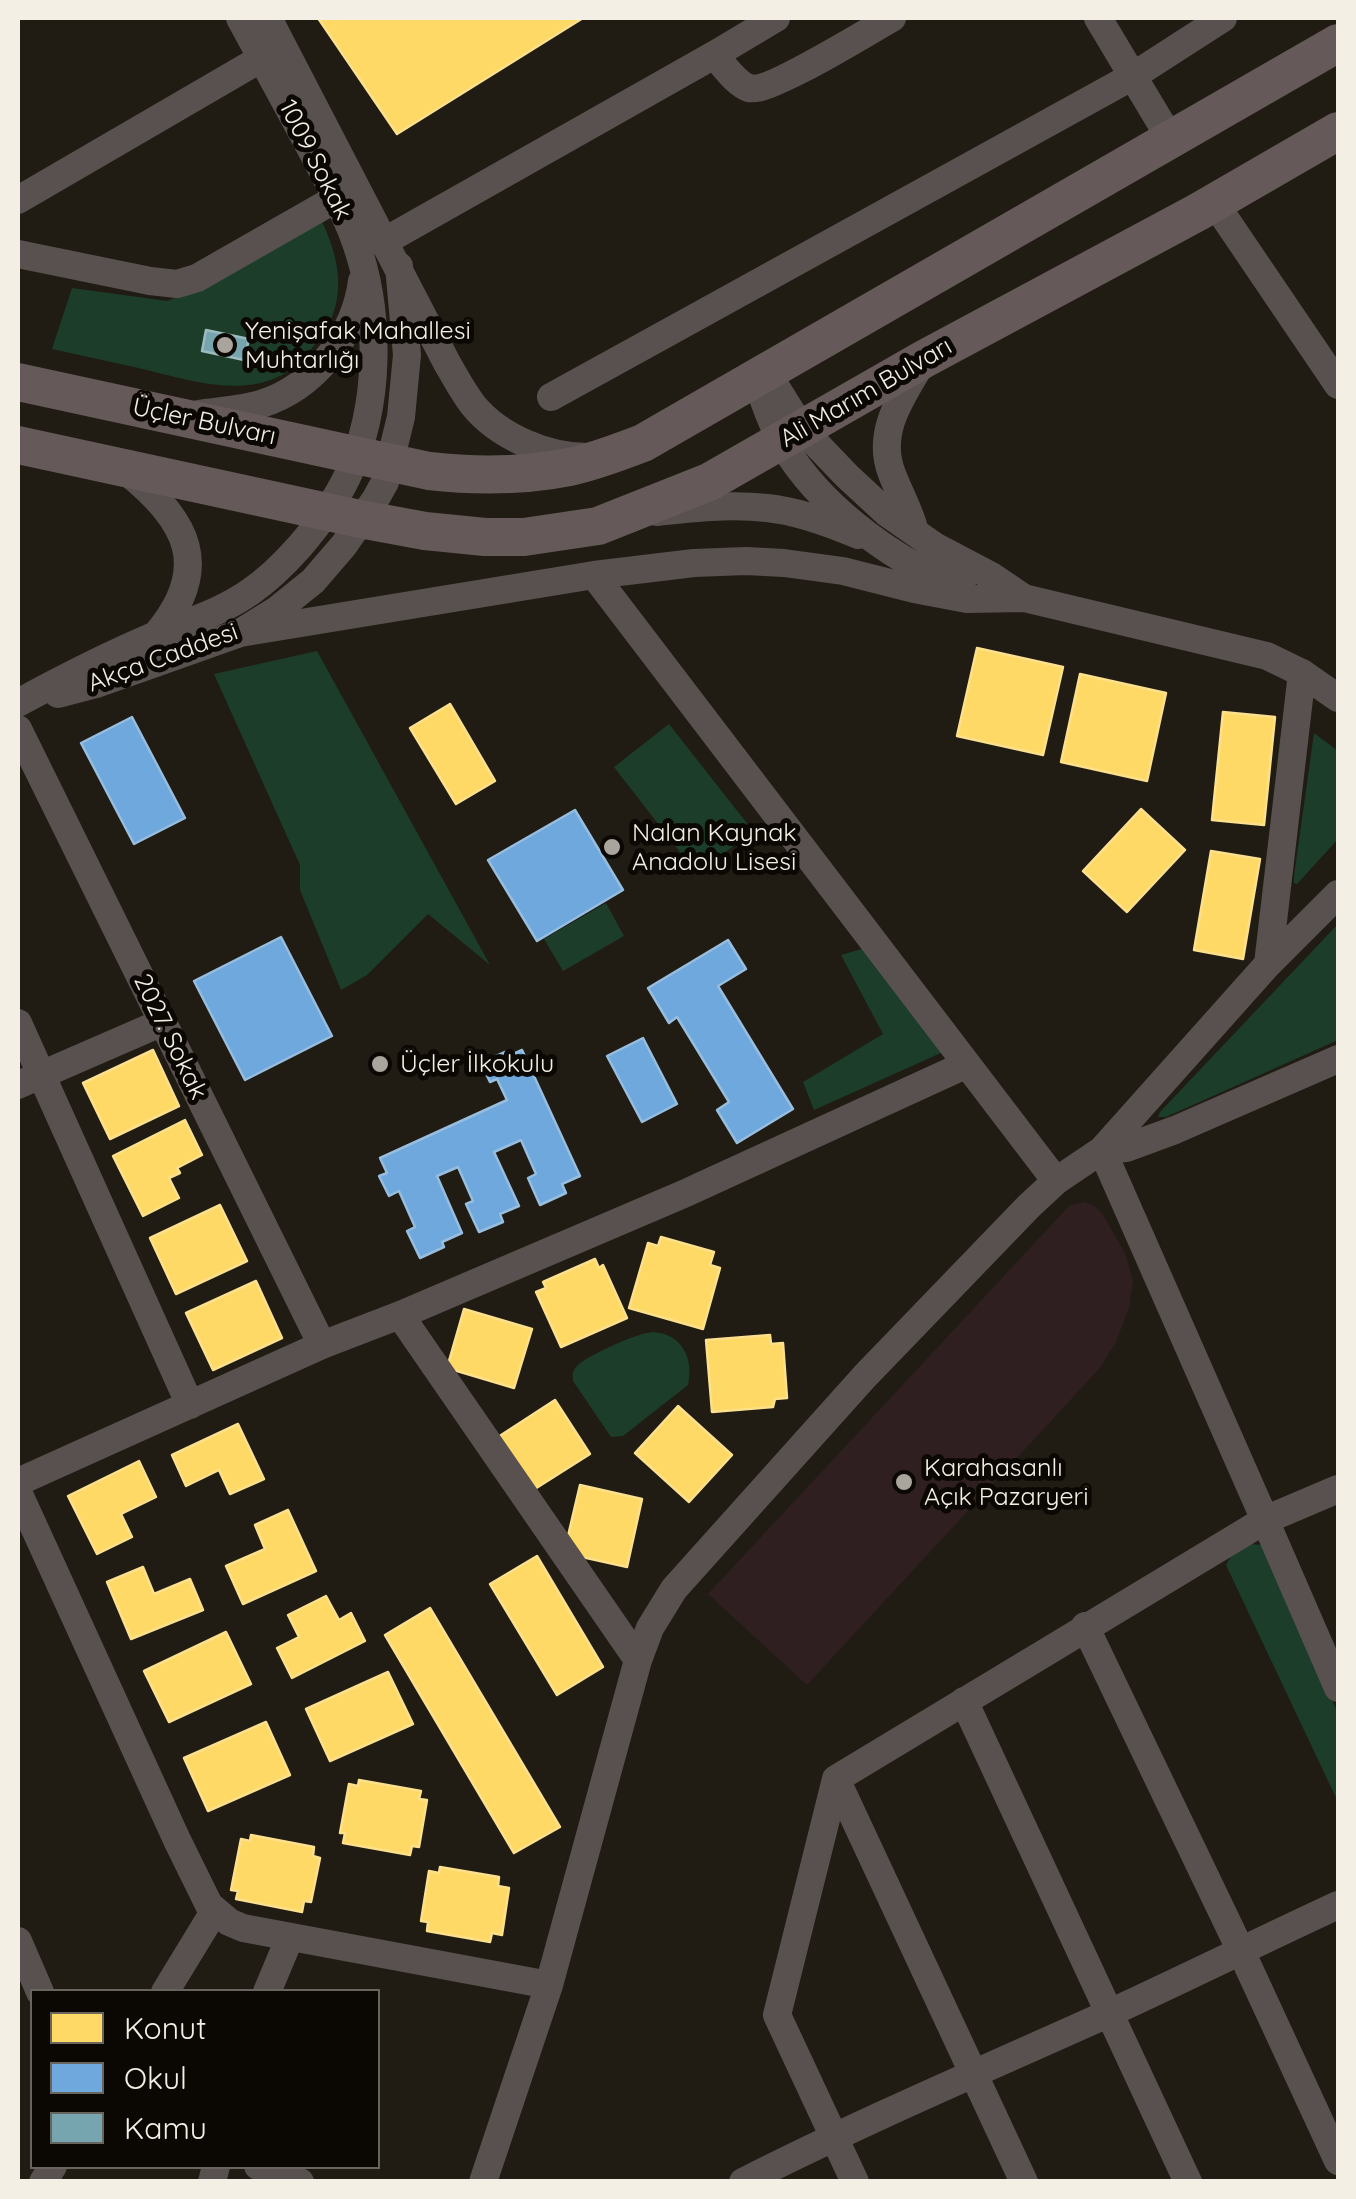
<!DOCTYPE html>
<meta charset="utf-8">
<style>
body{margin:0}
#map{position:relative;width:1356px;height:2199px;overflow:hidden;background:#201c13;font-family:Quicksand,sans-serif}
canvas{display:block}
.frame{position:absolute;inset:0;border:20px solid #f4efe5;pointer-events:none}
.legend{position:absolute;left:30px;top:1989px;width:350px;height:180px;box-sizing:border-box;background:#0b0804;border:2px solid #68645e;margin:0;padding:12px 18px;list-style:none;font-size:30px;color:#f4efe5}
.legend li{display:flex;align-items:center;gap:20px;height:50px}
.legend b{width:50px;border:2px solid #68645e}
</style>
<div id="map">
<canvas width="1356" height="2199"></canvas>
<div class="frame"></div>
<ul class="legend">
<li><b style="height:28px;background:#ffd966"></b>Konut</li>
<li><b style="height:28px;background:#6fa8dc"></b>Okul</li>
<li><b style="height:28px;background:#76a5af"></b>Kamu</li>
</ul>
</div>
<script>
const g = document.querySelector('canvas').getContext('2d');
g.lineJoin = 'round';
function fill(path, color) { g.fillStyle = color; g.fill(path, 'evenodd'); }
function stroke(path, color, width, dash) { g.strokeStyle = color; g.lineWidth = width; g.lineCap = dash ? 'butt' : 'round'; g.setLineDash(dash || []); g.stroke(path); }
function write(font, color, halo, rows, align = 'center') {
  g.font = font + ' Quicksand,sans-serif'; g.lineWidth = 10; g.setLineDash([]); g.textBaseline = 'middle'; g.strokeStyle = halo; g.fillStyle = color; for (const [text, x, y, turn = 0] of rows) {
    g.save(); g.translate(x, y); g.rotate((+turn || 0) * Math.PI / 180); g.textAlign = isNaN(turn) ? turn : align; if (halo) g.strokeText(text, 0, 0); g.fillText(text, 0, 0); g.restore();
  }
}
const commercial = new Path2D(`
 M1084,1202L1094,1206L1102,1213L1125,1253L1133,1281L1129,1308L1115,1344L1099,1369L807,1685L708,1594L1070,1205Z`);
const green = new Path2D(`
 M322,222C339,257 347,297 324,332C314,346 301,363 287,372C244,399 188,380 143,369C113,362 82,356 52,349L72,288L167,301L180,296Z
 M317,651L490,965L428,914L367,975L341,990L300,890V865L214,674Z
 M669,724L753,831L697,874L614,767Z
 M1314,733L1338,751V839L1297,884L1294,883V876Z
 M606,903L624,936L563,971L544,939Z
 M1338,924V1040L1166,1117H1158L1160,1112Z
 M865,948L943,1052L814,1110L803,1082L883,1034L841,955Z
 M653,1332C682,1334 694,1358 688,1385L623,1436L611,1437L573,1381C573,1373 571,1373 577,1366C588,1355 637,1333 653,1332Z
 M1250,1544L1262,1545L1338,1713V1802L1226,1565L1234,1551Z`);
const homes = new Path2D(`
 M318,18H583L397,134Z
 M977,648L1063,667L1043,755L957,736Z
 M1080,674L1166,693L1147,781L1061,762Z
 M450,704L495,781L456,804L410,728Z
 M1223,712L1275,717L1264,825L1212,820Z
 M1141,809L1185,850L1127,912L1083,871Z
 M1211,851L1260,859L1243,959L1194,950Z
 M153,1050L179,1106L110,1139L83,1083Z
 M185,1120L202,1155L177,1168L180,1173L169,1178L179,1198L143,1216L113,1156Z
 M220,1205L247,1261L176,1294L150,1238Z
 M661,1237L714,1252L710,1265L720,1268L703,1329L629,1308L648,1243L658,1246Z
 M595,1259L599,1268L603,1265L627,1318L561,1347L536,1292L546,1288L543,1282Z
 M256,1281L282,1338L213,1370L186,1313Z
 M464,1309L532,1329L514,1388L447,1368Z
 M770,1335L771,1344L783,1343L787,1398L775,1399L773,1407L712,1412L706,1340Z
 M555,1400L590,1454L530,1492L495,1439Z
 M678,1406L732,1455L689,1502L635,1453Z
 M238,1424L264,1479L230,1494L219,1470L186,1486L172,1455Z
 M139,1461L156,1497L121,1514L132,1537L97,1554L68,1496Z
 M580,1485L642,1499L627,1567L564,1553Z
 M288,1510L316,1571L243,1604L226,1566L265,1549L255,1525Z
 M537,1556L603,1667L557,1695L490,1584Z
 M143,1567L154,1594L190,1579L203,1610L131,1639L107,1582Z
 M326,1596L339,1620L351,1613L365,1641L292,1678L277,1648L299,1637L288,1615Z
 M430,1608L560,1827L514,1853L385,1635Z
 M226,1632L251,1684L169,1722L144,1671Z
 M388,1672L413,1724L330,1761L306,1709Z
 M266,1722L290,1775L208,1811L184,1758Z
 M359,1780L421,1791L419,1799L427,1800L419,1847L412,1846L410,1855L343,1843L345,1833H340L349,1784L358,1786Z
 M251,1835L314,1847L313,1856L320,1858L311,1902L304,1901L302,1912L236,1899L238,1891L231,1890L241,1839L250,1841Z
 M440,1867L499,1877L498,1886L509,1888L502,1935L492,1933L490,1942L427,1931L428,1922L421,1921L429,1871L439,1873Z`);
const schools = new Path2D(`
 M132,717L185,818L134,844L81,743Z
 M575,810L623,890L537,941L488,860Z
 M281,937L332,1036L245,1080L194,981Z
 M728,940L746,969L718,986L793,1109L737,1143L717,1110L729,1102L677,1017L669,1023L648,988Z
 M643,1038L677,1104L642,1122L607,1056Z
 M522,1050L580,1176L562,1184L566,1193L540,1205L528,1178L536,1174L521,1140L494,1152L519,1206L500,1214L503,1222L479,1232L466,1204L473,1201L458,1167L437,1176L462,1233L442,1242L444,1247L420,1258L407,1231L415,1227L399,1191L389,1196L379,1176L387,1173L380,1158L507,1100L497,1079L490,1082L481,1063L505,1052L507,1057Z`);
const public = new Path2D(`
 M206,330L249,339L244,360L202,351Z`);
const minor = new Path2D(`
 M268,18L447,363C455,377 463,392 473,405C499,437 547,457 588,457
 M1098,18L1171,140
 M714,55C724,65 736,84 749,88C768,94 870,30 892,18
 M18,200L262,58
 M1214,202L1338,385
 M367,240L385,241L714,55L776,18
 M18,254L150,281L177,284L197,278L337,198
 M767,373L802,429L847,476L887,513L936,547L993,577L1024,598
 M757,379C765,406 775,433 791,457C828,512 899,565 962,587
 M551,397L1133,76L1223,18
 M198,414C218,411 241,410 261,404C315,387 355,335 362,281
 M126,471C188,520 213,568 156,635
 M656,512C692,508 730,504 767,508C798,511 830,523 858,535
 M915,532C910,511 900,495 892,474C875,431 903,395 924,359
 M594,575L1056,1181
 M240,633L594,575L694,563L746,561L784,563L843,571L914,589L967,599L1024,598L1267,656L1302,673L1338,698
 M58,694L96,684L240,633L277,610L313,581L344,545L375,500L385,482L401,417L407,355L399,266
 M18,703C62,679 107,656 154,636C187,622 220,613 250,592C269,579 285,563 300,546C318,525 335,502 347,477C381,407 381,312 355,240C344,209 327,180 312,151C288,107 264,62 240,18
 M18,729L322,1345
 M1268,964L1302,673
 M18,1023L190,1405
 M18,1085L163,1022
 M1102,1150L1126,1148L1175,1130L1338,1059
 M400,1315L638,1660
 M18,1482L322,1345L400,1315L688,1192L965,1065
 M1338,1489L1265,1520L1338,1688
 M18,1492L177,1840L209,1905L229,1922L243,1928L549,1985L638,1660L650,1628L674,1589L865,1376L1029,1206L1056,1181L1102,1150L1268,964L1338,894
 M1085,1626L1240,1949L1338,2161
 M964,1701L1188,2182
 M836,1779L1024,2182
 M18,1941L40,1992
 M165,1992L215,1910
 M267,1992L290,1937
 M258,2166L300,2182
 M43,2182L53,2166
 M212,2182L216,2166
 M483,2182L549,1985
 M743,2182C861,2122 983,2070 1103,2016C1182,1980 1260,1941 1338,1905
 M855,2182L777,2015L836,1779L1265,1520L1102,1150`);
const major = new Path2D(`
 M18,382L429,471C474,476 524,476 569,467C594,462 619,452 643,443L1338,43
 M18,445L360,519L425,531L485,537H524L598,526L709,482L924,359L1198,212L1338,131`);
const markers = [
 [225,345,10,"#aaa59c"],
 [612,847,10,"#aaa59c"],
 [380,1064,10,"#aaa59c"],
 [904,1482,10,"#aaa59c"]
];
const streetNames = [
 ["1009 Sokak",315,160,63],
 ["Ali Marım Bulvarı",866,393,-30],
 ["Üçler Bulvarı",204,422,12],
 ["Akça Caddesi",163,658,-20],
 ["2027. Sokak",170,1037,64]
];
const poiNames = [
 ["Yenişafak Mahallesi",245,331],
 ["Muhtarlığı",245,360],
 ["Nalan Kaynak",632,833],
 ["Anadolu Lisesi",632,862],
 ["Üçler İlkokulu",400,1064],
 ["Karahasanlı",924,1468],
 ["Açık Pazaryeri",924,1497]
];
fill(commercial, '#301f20');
fill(green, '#1c3d2a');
fill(homes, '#ffd966');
stroke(homes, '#fce08c', 2.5);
fill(schools, '#6fa8dc');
stroke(schools, '#97bddf', 2.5);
fill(public, '#76a5af');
stroke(public, '#9cbbbf', 2.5);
stroke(minor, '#595150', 28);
stroke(major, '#665959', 38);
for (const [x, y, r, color] of markers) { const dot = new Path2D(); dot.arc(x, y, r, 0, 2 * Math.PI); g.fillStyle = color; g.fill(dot); stroke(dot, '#0b0804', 4); }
write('25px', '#f4efe5', '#0b0804', streetNames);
write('25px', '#f4efe5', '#0b0804', poiNames, 'left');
</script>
